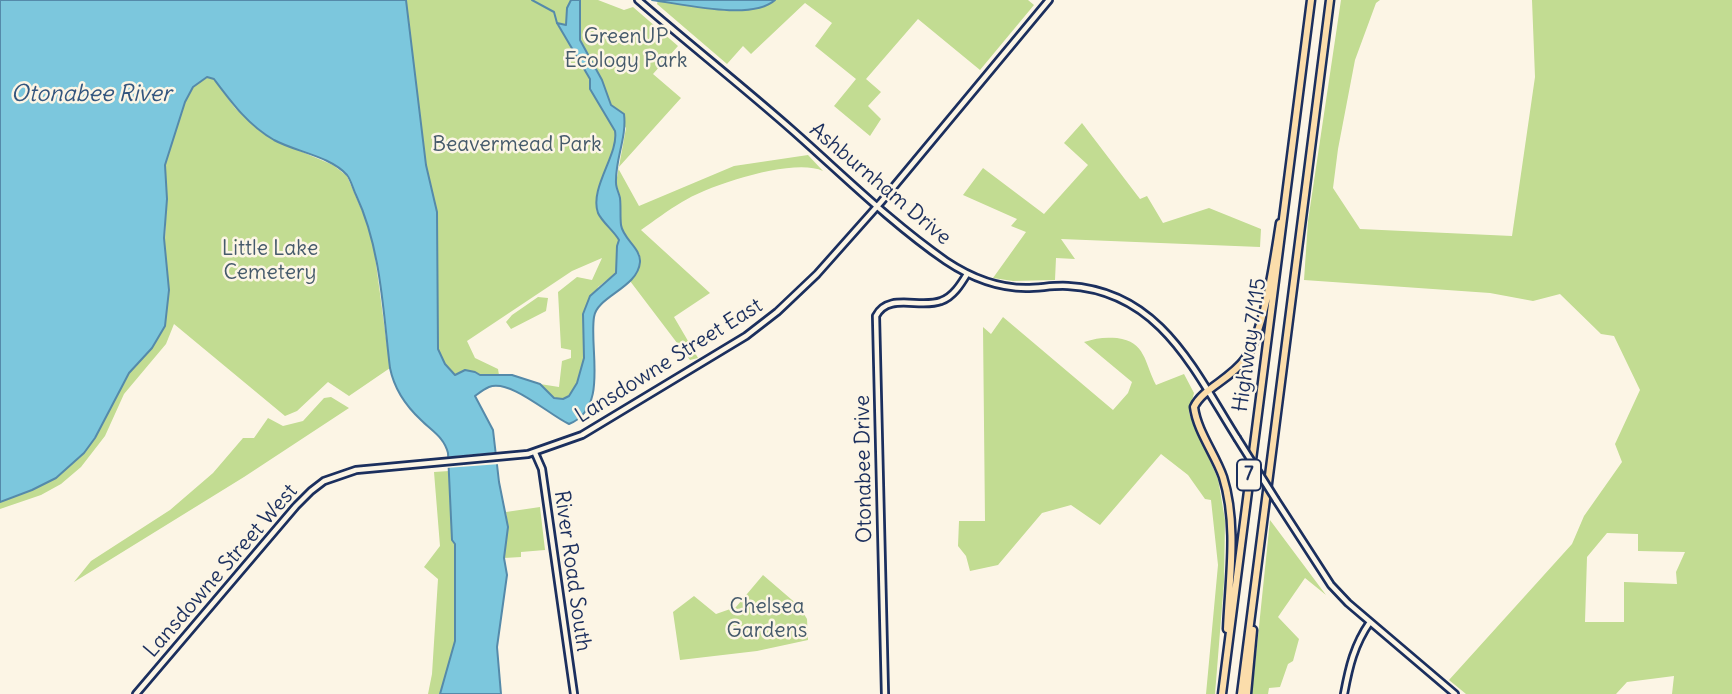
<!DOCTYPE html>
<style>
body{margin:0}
canvas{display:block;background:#fcf5e5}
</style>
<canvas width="1732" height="694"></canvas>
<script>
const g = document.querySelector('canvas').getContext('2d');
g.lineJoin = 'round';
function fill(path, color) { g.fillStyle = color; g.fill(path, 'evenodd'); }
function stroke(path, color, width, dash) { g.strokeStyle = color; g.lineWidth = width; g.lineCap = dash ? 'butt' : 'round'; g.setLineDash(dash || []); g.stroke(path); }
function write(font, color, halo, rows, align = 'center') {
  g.font = font + ' Delius,sans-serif'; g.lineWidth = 5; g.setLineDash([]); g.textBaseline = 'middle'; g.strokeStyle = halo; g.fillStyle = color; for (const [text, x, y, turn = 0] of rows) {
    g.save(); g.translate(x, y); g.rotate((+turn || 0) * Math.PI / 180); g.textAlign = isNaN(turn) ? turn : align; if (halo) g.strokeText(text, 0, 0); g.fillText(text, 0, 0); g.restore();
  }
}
const green = new Path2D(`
 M406,0H571L567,8L566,25L557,24L590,79V89L615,131C619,154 589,188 598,213C602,222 614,231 619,240L617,246L616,273L598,287L583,337L584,358L577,383L569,396L563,399L554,398L540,384L559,387L562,361L571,358V350L561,348L558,292L577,277L592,280L602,258L572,271L467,341L475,358L498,369L499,375H455L445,364L438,348L437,212L426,165Z
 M580,0H598L624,10L633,7L678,46L653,74L681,98L618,168L639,206L734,166L808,155L823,171C794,157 709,185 682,202C668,210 654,221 641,230L710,293L674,317L698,358L690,360L630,281L638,271L640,255L621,228L620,198L616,183L626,128L611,105L602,80L580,40Z
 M658,0H1028L1034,5L980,70L918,19L866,79L881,92L868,106L881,119L870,136L834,106L856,79L815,46L832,23L805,3L751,54L743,46L727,64L657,4Z
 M1341,0H1380L1376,3L1355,60L1338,149L1333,188L1360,229L1512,236L1535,77L1532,0H1732V694H1672L1674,676L1627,682L1616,694H1466L1449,680L1572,544L1584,516L1622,462L1615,444L1640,390L1614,336L1601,334L1560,294L1533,301L1490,293L1304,280L1308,221ZM1607,533L1638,534V551L1685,552L1676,572L1677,584L1624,582V622H1585L1587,557Z
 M207,77L214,79L235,108L253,125L274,140L333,165L347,176L372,234L390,368L349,396L328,382L297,411L285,416L174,324L166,344L124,394L105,436L81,467L61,484L41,495L0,509V502L32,490L56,478L84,453L96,437L129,373L152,348L164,259L167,199L165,165L185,102L193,87Z
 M1082,123L1140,199L1147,196L1163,223L1209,208L1261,229L1260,247L1061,239L1075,259L1056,258L1055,280L1013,281L993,278L1026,232L1011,226L1017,219L963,195L983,168L1044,214L1088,165L1064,143Z
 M538,297L548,298L546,311L511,329L506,322L512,315Z
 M1003,317L1113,410L1128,393L1132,382L1084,342C1096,338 1104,337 1117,338C1146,342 1144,362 1156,385L1184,374L1194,393L1189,413L1218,479L1225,520L1224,582L1215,694H1206L1218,565L1211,500L1205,499L1188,475L1161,454L1100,525L1071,505L1042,513L998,565L970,571L966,556L958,546L959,521H985L983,327L991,334Z
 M331,397L349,408L244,477L74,582L91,561L170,510L213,473L243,438H254L268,418L283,426L303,421L324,398Z
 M449,471L452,540L455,543V641L440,694H428L432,674L438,579L424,567L440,546L434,472Z
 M540,507L545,550L521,552V557L504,558L508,527L506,512Z
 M1270,520L1326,595L1305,578L1278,617L1299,639L1293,661L1288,664L1280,687L1269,688L1268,694H1252Z
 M763,575L799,606L807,619L808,640L757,651L680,660L673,612L694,596L716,614L736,607Z`);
const water = new Path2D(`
 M0,0H406L426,165L437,212L438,349L445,364L455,375L465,370L475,372L480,375H512L540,384L554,398L563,399L569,396L577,383L584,358L583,314L590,296L616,273L617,246L619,240C614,231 602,222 598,213C589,188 619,154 615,131L590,89V79L557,23L566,25L567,8L571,0H580V40L602,80L611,105L624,114C627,138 615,159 616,183C616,188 619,193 620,198C621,207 620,216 621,225C623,239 641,248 640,262C638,288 597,296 594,317C589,350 609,408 569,424C549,415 511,379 489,387C484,389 479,393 475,396L493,430L499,482L508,527L504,558L507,575L497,647L501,694H440L455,641V544L452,540L448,453C444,437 432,431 421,420C406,406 394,388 390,368C383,311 381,248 356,195C353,189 351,180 347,175C330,156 296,152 274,140C248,125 232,103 214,79L207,77L193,87L185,102L165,165L167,199L164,238L169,290L165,326L152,348L129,373L95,438L84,453L56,478L32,490L0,502Z
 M652,0H775C752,21 683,4 652,0Z`);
const pier = new Path2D(`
 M499,452L500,464L446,468L445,457Z`);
const stream = new Path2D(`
 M532,0L554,12L557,23`);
const secondary = new Path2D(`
 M638,0C689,44 742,86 792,130C843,175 890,222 946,261C970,277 996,288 1026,288C1040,288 1054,285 1068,286C1160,291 1194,370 1237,438
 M535,453L542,469L574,694
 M1276,500L1331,585L1348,603L1455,694
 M136,694L296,506L311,491L324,481L356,470L528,454L582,435L746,336L777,312L817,274L881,202L1049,0
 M885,694L876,316C888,292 920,309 941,301C953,297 961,284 967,274
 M1344,694C1349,667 1354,645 1370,622`);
const highway = new Path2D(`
 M1227,629C1229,580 1238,525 1223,477C1215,454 1197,431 1194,407C1202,389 1231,379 1245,359C1265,329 1274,260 1280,223
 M1222,694L1311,0
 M1241,694L1330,0
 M1247,694L1253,630`);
const secondaryBridge = new Path2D(`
 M1237,438L1276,500`);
const shields = [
 [1249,475,24]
];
const shieldNames = [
 ["7",1249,475]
];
const parkNames = [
 ["GreenUP",626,37],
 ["Ecology Park",626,61],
 ["Beavermead Park",517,145],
 ["Little Lake",270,249],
 ["Cemetery",270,273],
 ["Chelsea",767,607],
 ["Gardens",767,631]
];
const streetNames = [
 ["Ashburnham Drive",880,184,40],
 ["Highway 7/115",1250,345,-82],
 ["Lansdowne Street East",669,361,-32],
 ["Otonabee Drive",864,469,-91],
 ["Lansdowne Street West",221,571,-49],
 ["River Road South",572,571,82]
];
const waterNames = [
 ["Otonabee River",91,94]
];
fill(green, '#c2dc92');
fill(water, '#7cc7dd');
stroke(water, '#558aaa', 2);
fill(pier, '#fcf5e5');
stroke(stream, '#558aaa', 2);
stroke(secondary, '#1b2f5e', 10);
stroke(highway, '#1b2f5e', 11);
stroke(secondary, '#fcf5e5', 4.5);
stroke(highway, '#fbddab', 6);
stroke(secondaryBridge, '#1b2f5e', 10, []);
stroke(secondaryBridge, '#fcf5e5', 4.5);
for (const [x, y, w] of shields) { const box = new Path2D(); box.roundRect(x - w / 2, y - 15.5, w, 31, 5); g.fillStyle = '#fcf5e5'; g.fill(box); stroke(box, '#1b2f5e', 2); }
write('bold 19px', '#1b2f5e', null, shieldNames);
write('21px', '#455a6b', '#fcf5e5', parkNames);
write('21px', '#1b2f5e', '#fcf5e5', streetNames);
write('italic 23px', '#33557e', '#fcf5e5', waterNames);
</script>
